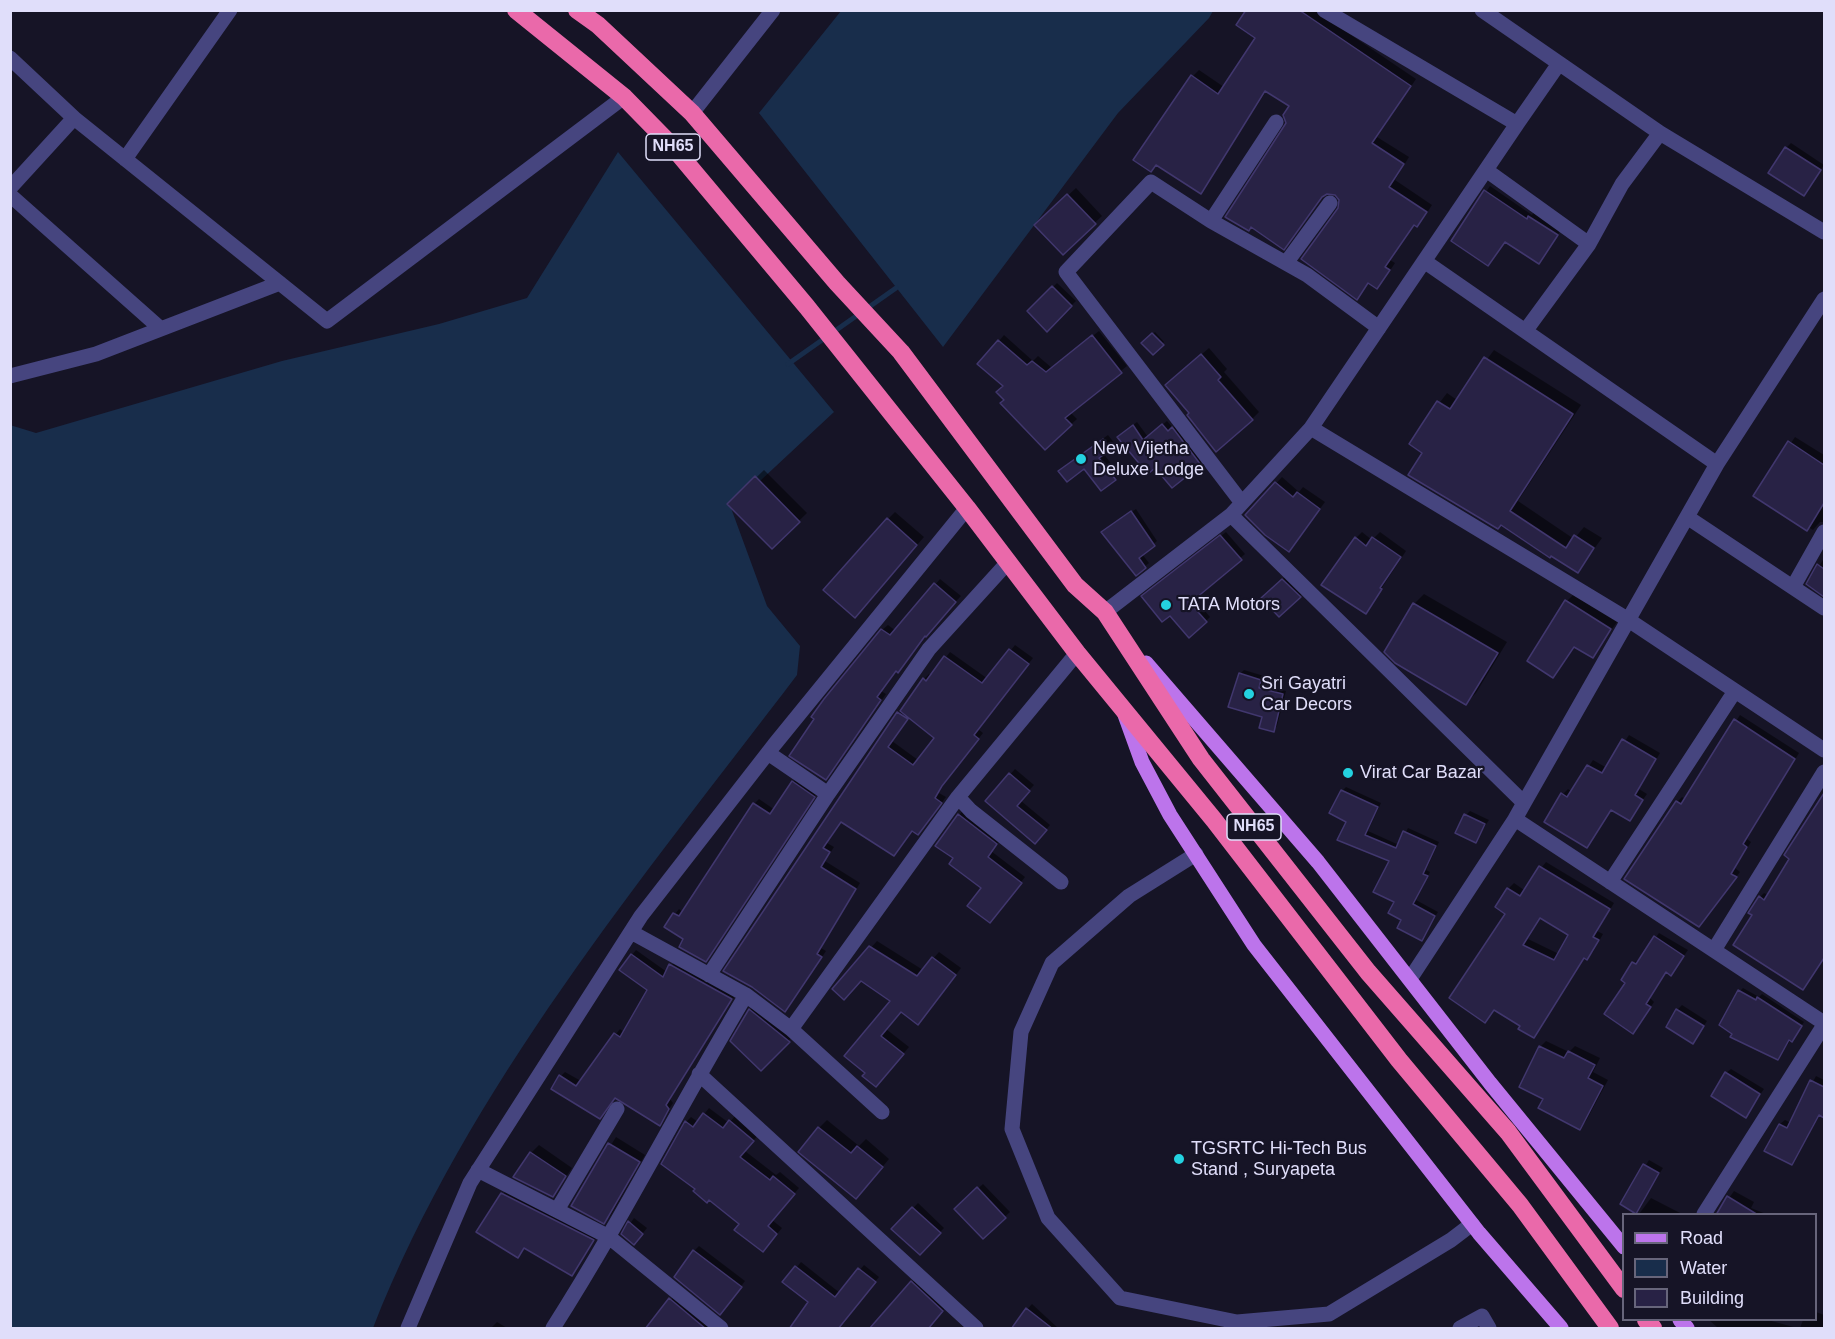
<!DOCTYPE html>
<style>
body{margin:0}
#map{position:relative;width:1835px;height:1339px;overflow:hidden;background:#161426;font-family:Helvetica,sans-serif}
canvas{display:block}
.frame{position:absolute;inset:0;border:12px solid #e0defa;pointer-events:none}
.legend{position:absolute;left:1622px;top:1213px;width:195px;height:108px;box-sizing:border-box;background:#161426;border:2px solid #67657b;margin:0;padding:8px 10px;list-style:none;font-size:18px;color:#e0defa}
.legend li{display:flex;align-items:center;gap:12px;height:30px}
.legend b{width:30px;border:2px solid #67657b}
</style>
<div id="map">
<canvas width="1835" height="1339"></canvas>
<div class="frame"></div>
<ul class="legend">
<li><b style="height:8px;background:#bc74eb"></b>Road</li>
<li><b style="height:16px;background:#182d4b"></b>Water</li>
<li><b style="height:16px;background:#282245"></b>Building</li>
</ul>
</div>
<script>
const g = document.querySelector('canvas').getContext('2d');
g.lineJoin = 'round';
function fill(path, color) { g.fillStyle = color; g.fill(path, 'evenodd'); }
function stroke(path, color, width, dash) { g.strokeStyle = color; g.lineWidth = width; g.lineCap = dash ? 'butt' : 'round'; g.setLineDash(dash || []); g.stroke(path); }
function write(font, color, halo, rows, align = 'center') {
  g.font = font + ' Helvetica,sans-serif'; g.lineWidth = 4.5; g.setLineDash([]); g.textBaseline = 'middle'; g.strokeStyle = halo; g.fillStyle = color; for (const [text, x, y, turn = 0] of rows) {
    g.save(); g.translate(x, y); g.rotate((+turn || 0) * Math.PI / 180); g.textAlign = isNaN(turn) ? turn : align; if (halo) g.strokeText(text, 0, 0); g.fillText(text, 0, 0); g.restore();
  }
}
const water = new Path2D(`
 M841,11V10L1213,11L1209,18L1118,113L943,347L759,113Z
 M618,152L834,412L731,508L767,606L800,646L797,675C642,879 468,1087 373,1328H11L10,425L36,433L282,361L439,324L527,298Z`);
const shadow = new Path2D(`
 M1248,10H1314L1416,79L1377,137L1409,157L1395,180L1432,205L1423,219L1415,224L1390,260L1395,263L1383,281L1376,287L1369,282L1357,298L1340,209L1341,199L1336,193H1325L1290,241L1287,123L1291,106L1267,90L1201,192L1157,164L1151,170L1193,76L1199,70L1224,87L1257,37Z
 M1791,143L1824,165L1808,189L1786,148Z
 M1490,186L1532,215L1534,212L1561,230L1539,262L1506,241L1488,264L1453,240Z
 M1076,188L1102,216L1063,253L1036,225Z
 M1057,283L1076,301L1047,329L1029,311Z
 M1099,331L1127,366L1070,412L1077,419L1045,448L1006,400L999,341L1004,335L1033,361L1038,356L1052,368Z
 M1155,332L1164,342L1153,353L1143,343Z
 M1209,348L1227,369L1224,372L1259,412L1252,419L1191,413L1174,378Z
 M1494,350L1581,405L1518,501L1574,539L1584,527L1602,538L1578,571L1424,452L1421,427L1447,393L1457,400Z
 M1167,421L1173,428L1177,424L1204,460L1200,464L1155,466L1123,433L1137,422L1148,437Z
 M1108,435L1115,444L1103,453L1119,474L1101,489L1084,467L1065,466Z
 M1795,437L1824,455V522H1820L1813,530L1755,496Z
 M764,470L807,513L772,547L729,504Z
 M1282,477L1299,492L1303,487L1325,502L1289,550L1247,515Z
 M1136,509L1157,541L1142,554L1149,563L1136,574L1106,529Z
 M895,512L924,537L862,608L888,519Z
 M1226,532L1245,554L1194,598L1210,617L1206,621L1171,614L1148,592Z
 M1362,532L1372,540L1380,532L1406,551L1366,612L1356,538Z
 M1823,560L1824,561V596L1808,584Z
 M1287,575L1304,592L1279,615L1263,598Z
 M940,579L961,596L925,634L881,691L886,694L831,773L825,700L882,630L888,625L896,631Z
 M1424,594L1507,642L1476,693L1466,703L1386,651L1414,604Z
 M1573,595L1617,622L1593,656L1576,646L1553,676L1567,601Z
 M1015,645L1033,658L978,729L983,733L947,779L939,793L946,797L923,828L918,834L913,830L842,821L827,843L834,847L825,861L860,883L821,948L826,951L790,1005L785,1010L753,986L725,971L898,713L924,679L929,674L931,676L950,652L988,679ZM909,716L936,737L918,760L892,741Z
 M1244,670L1264,676L1262,684L1286,691L1277,726L1273,730L1240,674Z
 M1740,715L1799,753L1747,839L1751,842L1735,868L1740,872L1699,925L1677,802L1682,797L1685,799Z
 M1629,735L1660,753L1639,789L1647,794L1629,819L1612,809L1587,846L1563,794L1568,789L1572,792L1593,760L1607,768Z
 M1015,769L1034,785L1020,800L1050,825L1040,837L987,801Z
 M797,777L818,791L710,955L685,938L675,914L679,909L683,912L754,804L759,799L775,810Z
 M1346,787L1381,803L1368,831L1399,845L1408,828L1439,842L1426,870L1430,872L1416,900L1438,912L1421,939L1403,919L1396,901L1391,860L1348,821L1342,791Z
 M1824,795V957L1803,988L1754,915L1760,897L1764,893L1768,895L1791,858L1813,812Z
 M963,811L1001,839L991,851L1025,877L994,916L983,888L955,858L959,815Z
 M1470,811L1489,820L1475,841L1466,815Z
 M1546,862L1614,903L1597,931L1603,934L1593,952L1587,958L1585,957L1533,1036L1522,1025L1495,1009L1485,1021L1507,914L1508,889L1514,883L1524,890ZM1541,917L1570,935L1559,954L1528,939Z
 M1659,933L1688,950L1671,974L1667,971L1650,998L1654,1002L1637,1027L1627,982L1633,963L1640,959Z
 M877,941L923,970L939,952L961,968L924,1017L901,1011L886,1029L909,1047L882,1079L865,1076L892,1001L861,979L834,989Z
 M636,950L667,972L675,961L736,994L670,1099L673,1103L659,1124L614,1096L604,1112L561,1076L565,1072L581,1081L616,1034L620,1029L624,1032L649,989L632,955Z
 M1743,988L1759,997L1762,994L1804,1022L1777,1059L1740,991Z
 M757,1003L796,1033L761,1069L750,1010Z
 M1682,1005L1707,1021L1693,1042L1677,1010Z
 M1546,1041L1569,1052L1575,1046L1600,1058L1593,1072L1608,1080L1586,1121L1580,1128L1545,1098L1540,1047Z
 M1731,1069L1764,1089L1745,1116L1726,1073Z
 M1816,1076L1824,1080V1117L1820,1115L1792,1164L1766,1150L1780,1124L1785,1120L1791,1123Z
 M709,1108L729,1123L735,1116L758,1135L745,1151L776,1175L780,1172L799,1188L772,1220L782,1228L768,1245L663,1163L686,1122L691,1117L698,1122Z
 M827,1120L859,1146L866,1139L889,1159L864,1189L819,1128Z
 M616,1137L645,1155L611,1215L604,1222L573,1206Z
 M539,1145L572,1168L553,1196L531,1153Z
 M1649,1160L1663,1168L1635,1212L1622,1204Z
 M983,1184L1010,1212L983,1237L956,1209Z
 M509,1188L599,1234L572,1275L526,1247L517,1256L503,1194Z
 M1734,1191L1754,1202L1751,1208L1766,1214H1718Z
 M1651,1198L1682,1214H1639Z
 M918,1203L944,1228L920,1253L893,1229Z
 M634,1218L647,1228L639,1238L623,1234Z
 M699,1246L745,1281L725,1308L694,1251Z
 M801,1262L840,1293L864,1265L879,1277L838,1328L785,1282Z
 M919,1275L950,1303L927,1328L912,1283Z
 M676,1294L712,1328H647Z
 M1032,1304L1058,1328H1010Z
 M1816,1312L1824,1315V1328H1800L1803,1320H1816Z
 M1709,1320H1768L1797,1328H1718Z
 M497,1322L507,1328H491Z`);
const stream = new Path2D(`
 M788,364L896,288`);
const building = new Path2D(`
 M1246,10H1299L1411,86L1372,143L1404,164L1389,187L1427,212L1417,227L1414,225L1385,267L1390,270L1377,289L1368,283L1357,300L1301,259L1338,208L1339,200L1335,195L1327,194L1322,197L1284,250L1251,227L1249,231L1225,217L1286,123L1283,115L1289,106L1265,91L1201,194L1156,165L1151,172L1133,160L1191,75L1218,94L1255,38L1236,25Z
 M1785,147L1821,170L1804,196L1768,173Z
 M1484,190L1527,219L1528,216L1558,235L1539,264L1505,242L1488,266L1451,241Z
 M1067,194L1096,224L1063,255L1034,225Z
 M1052,286L1072,306L1047,332L1027,311Z
 M1152,333L1164,345L1153,355L1141,343Z
 M1092,335L1122,373L1065,418L1072,425L1045,450L1000,403L1004,400L996,392L1003,386L977,364L998,340L1027,365L1032,361L1046,372Z
 M1201,354L1221,377L1218,380L1253,420L1216,452L1187,415L1189,413L1165,385Z
 M1484,357L1573,414L1510,511L1566,548L1574,535L1594,548L1578,573L1551,556L1550,558L1501,525L1498,529L1408,475L1422,453L1409,444L1420,427L1437,401L1450,409Z
 M1162,424L1168,431L1172,427L1201,465L1172,488L1155,468L1148,474L1117,437L1133,425L1143,440Z
 M1103,439L1111,450L1099,458L1116,480L1101,491L1084,469L1067,482L1058,471Z
 M1788,441L1824,465V503L1807,531L1753,496Z
 M755,476L800,522L772,549L727,504Z
 M1275,482L1293,497L1297,492L1320,509L1289,552L1265,535L1245,515Z
 M1131,511L1155,546L1139,558L1146,568L1136,576L1101,532Z
 M887,518L917,545L855,618L823,590Z
 M1220,535L1242,560L1190,603L1207,622L1189,638L1170,616L1162,622L1141,596Z
 M1355,537L1366,546L1372,537L1401,557L1380,588L1382,589L1366,614L1321,585Z
 M1817,564L1824,569V597L1806,584Z
 M1282,579L1301,597L1279,617L1261,598Z
 M934,583L956,602L926,637L925,636L898,673L896,671L877,697L881,700L826,780L789,756L814,719L811,717L824,699L881,629L890,635Z
 M1565,600L1611,629L1593,658L1574,647L1553,678L1527,661Z
 M1413,603L1498,653L1466,705L1395,663L1384,652Z
 M1009,649L1029,664L974,735L979,739L942,786L935,798L942,803L918,835L912,831L894,856L841,822L823,848L830,852L821,867L856,889L817,954L822,957L785,1012L752,987L723,971L897,712L908,719L888,747L913,765L934,738L900,711L923,678L926,681L944,656L982,683Z
 M1239,673L1261,680L1259,688L1283,694L1274,732L1259,728L1262,717L1228,707Z
 M1734,719L1795,759L1743,844L1747,847L1731,874L1737,877L1699,927L1624,879L1676,801L1681,804Z
 M1622,739L1656,759L1635,795L1643,800L1630,821L1611,810L1587,848L1544,822L1561,793L1567,797L1587,765L1602,773Z
 M1009,773L1030,791L1017,806L1047,830L1035,844L985,801Z
 M792,781L815,797L706,962L679,947L683,939L664,927L673,913L679,916L753,803L770,814Z
 M1341,790L1378,807L1365,835L1396,848L1403,831L1436,846L1423,874L1428,876L1413,904L1435,916L1422,941L1397,928L1401,920L1388,913L1394,902L1373,892L1389,861L1337,840L1346,822L1329,813Z
 M1824,793V958L1803,990L1733,945L1752,915L1748,913L1759,896L1764,900L1789,859L1784,855Z
 M958,814L997,844L988,857L1022,883L990,923L967,906L981,888L949,864L953,858L935,846Z
 M1464,814L1485,824L1476,843L1455,833Z
 M1539,866L1610,909L1593,937L1599,940L1587,960L1584,958L1534,1038L1518,1029L1520,1026L1494,1010L1485,1023L1449,998L1505,914L1495,907L1507,888L1520,896ZM1540,918L1568,935L1554,960L1523,945Z
 M1654,936L1684,956L1671,976L1666,972L1646,1004L1651,1007L1633,1034L1604,1014L1625,983L1621,980L1632,962L1636,964Z
 M869,946L917,976L932,957L956,975L918,1025L901,1012L881,1036L904,1054L876,1087L862,1076L865,1073L844,1056L890,1001L861,981L844,1000L832,989Z
 M631,954L663,977L669,964L732,999L666,1105L669,1109L660,1126L615,1098L600,1119L551,1089L559,1075L576,1086L614,1033L620,1037L647,990L619,970Z
 M1738,990L1756,1000L1757,997L1802,1026L1792,1042L1789,1040L1778,1060L1730,1037L1732,1034L1719,1025Z
 M749,1009L790,1042L761,1071L730,1041Z
 M1676,1009L1704,1026L1693,1044L1666,1027Z
 M1539,1046L1564,1058L1568,1051L1595,1065L1588,1078L1603,1086L1580,1130L1538,1108L1543,1099L1519,1087Z
 M1725,1072L1760,1094L1746,1118L1711,1096Z
 M1810,1080L1824,1087V1118L1819,1115L1792,1165L1764,1151L1779,1124L1787,1128Z
 M703,1113L723,1128L729,1120L754,1141L740,1157L770,1180L773,1176L795,1194L768,1226L777,1234L763,1252L734,1230L739,1224L709,1200L707,1203L693,1191L695,1189L661,1164L685,1121L693,1127Z
 M818,1127L851,1153L857,1146L883,1167L856,1199L798,1152Z
 M608,1143L640,1162L604,1224L571,1206Z
 M530,1152L566,1176L553,1197L513,1177Z
 M1643,1164L1659,1173L1636,1214L1620,1204Z
 M977,1187L1006,1218L983,1239L954,1209Z
 M501,1193L594,1240L572,1276L524,1248L518,1258L476,1232Z
 M1727,1196L1758,1215H1716Z
 M912,1207L941,1233L920,1255L891,1229Z
 M628,1221L643,1234L634,1245L621,1234Z
 M693,1250L742,1287L720,1315L674,1277Z
 M795,1266L835,1297L858,1268L876,1282L838,1329H789L808,1302L782,1282Z
 M911,1281L943,1311L928,1329H869Z
 M669,1298L706,1329H645Z
 M1026,1308L1053,1329H1011Z`);
const minor = new Path2D(`
 M1324,10L1517,124L1311,428L1231,515L1524,803L1515,819
 M1482,10L1660,133L1824,232
 M10,58L74,118
 M692,113L773,10
 M1517,124L1558,65
 M125,159L230,10
 M1486,170L1589,244L1526,330
 M10,188L74,118L327,321L624,97
 M10,195L161,329
 M1211,221L1276,122
 M1589,244L1622,184L1660,133
 M1424,261L1717,464L1524,803
 M1286,263L1330,203
 M10,376L96,354L280,283
 M1311,428L1627,619L1824,750
 M1717,464L1824,299
 M1242,503L1066,272L1151,182L1211,221L1307,275L1379,328
 M1687,517L1824,608
 M1793,587L1824,532
 M1105,612L1231,515
 M768,753L828,794L929,649L1009,561
 M958,797L971,811L1061,882
 M1196,854L1129,896L1052,963L1021,1032L1012,1129L1048,1218L1120,1298L1237,1322L1329,1314L1451,1240L1472,1224
 M1610,882L1735,691
 M631,932L746,995L791,1029L882,1112
 M1714,950L1824,772
 M709,975L828,794
 M1410,979L1515,819L1824,1023
 M791,1029L958,797L1077,653
 M699,1074L976,1328
 M478,1170L609,1237L721,1328
 M557,1210L617,1109
 M1704,1214L1824,1025
 M408,1328L470,1183L641,916L774,745L967,508
 M553,1328C622,1220 680,1105 746,995
 M1460,1328L1482,1316L1489,1328`);
const major = new Path2D(`
 M1146,663L1318,862L1490,1083L1624,1247
 M1125,715L1142,762L1170,815L1254,945L1479,1233L1561,1328
 M1680,1320L1687,1328`);
const highway = new Path2D(`
 M516,10L624,97L673,147L807,307L967,508L1077,653L1214,820L1399,1060L1520,1205L1610,1328
 M577,10L598,25L692,113L837,283L901,352L1075,585L1105,612L1201,759L1368,972L1508,1132L1624,1289
 M1646,1320L1653,1328`);
const markers = [
 [1081,459,6,"#24d2e0"],
 [1166,605,6,"#24d2e0"],
 [1249,694,6,"#24d2e0"],
 [1348,773,6,"#24d2e0"],
 [1179,1159,6,"#24d2e0"]
];
const shields = [
 [673,147,54],
 [1254,827,54]
];
const shieldNames = [
 ["NH65",673,147],
 ["NH65",1254,827]
];
const poiNames = [
 ["New Vijetha",1093,449],
 ["Deluxe Lodge",1093,470],
 ["TATA Motors",1178,605],
 ["Sri Gayatri",1261,684],
 ["Car Decors",1261,705],
 ["Virat Car Bazar",1360,773],
 ["TGSRTC Hi-Tech Bus",1191,1149],
 ["Stand , Suryapeta",1191,1170]
];
fill(water, '#182d4b');
fill(shadow, '#0007');
stroke(stream, '#182d4b', 5);
fill(building, '#282245');
stroke(building, '#41376e', 1.5);
stroke(minor, '#46457f', 15);
stroke(major, '#bc74eb', 15);
stroke(highway, '#ea69aa', 18);
for (const [x, y, r, color] of markers) { const dot = new Path2D(); dot.arc(x, y, r, 0, 2 * Math.PI); g.fillStyle = color; g.fill(dot); stroke(dot, '#161426', 2); }
for (const [x, y, w] of shields) { const box = new Path2D(); box.roundRect(x - w / 2, y - 13, w, 26, 4.5); g.fillStyle = '#161426'; g.fill(box); stroke(box, '#e0defa', 1.5); }
write('bold 16px', '#e0defa', null, shieldNames);
write('18px', '#e0defa', '#161426', poiNames, 'left');
</script>
